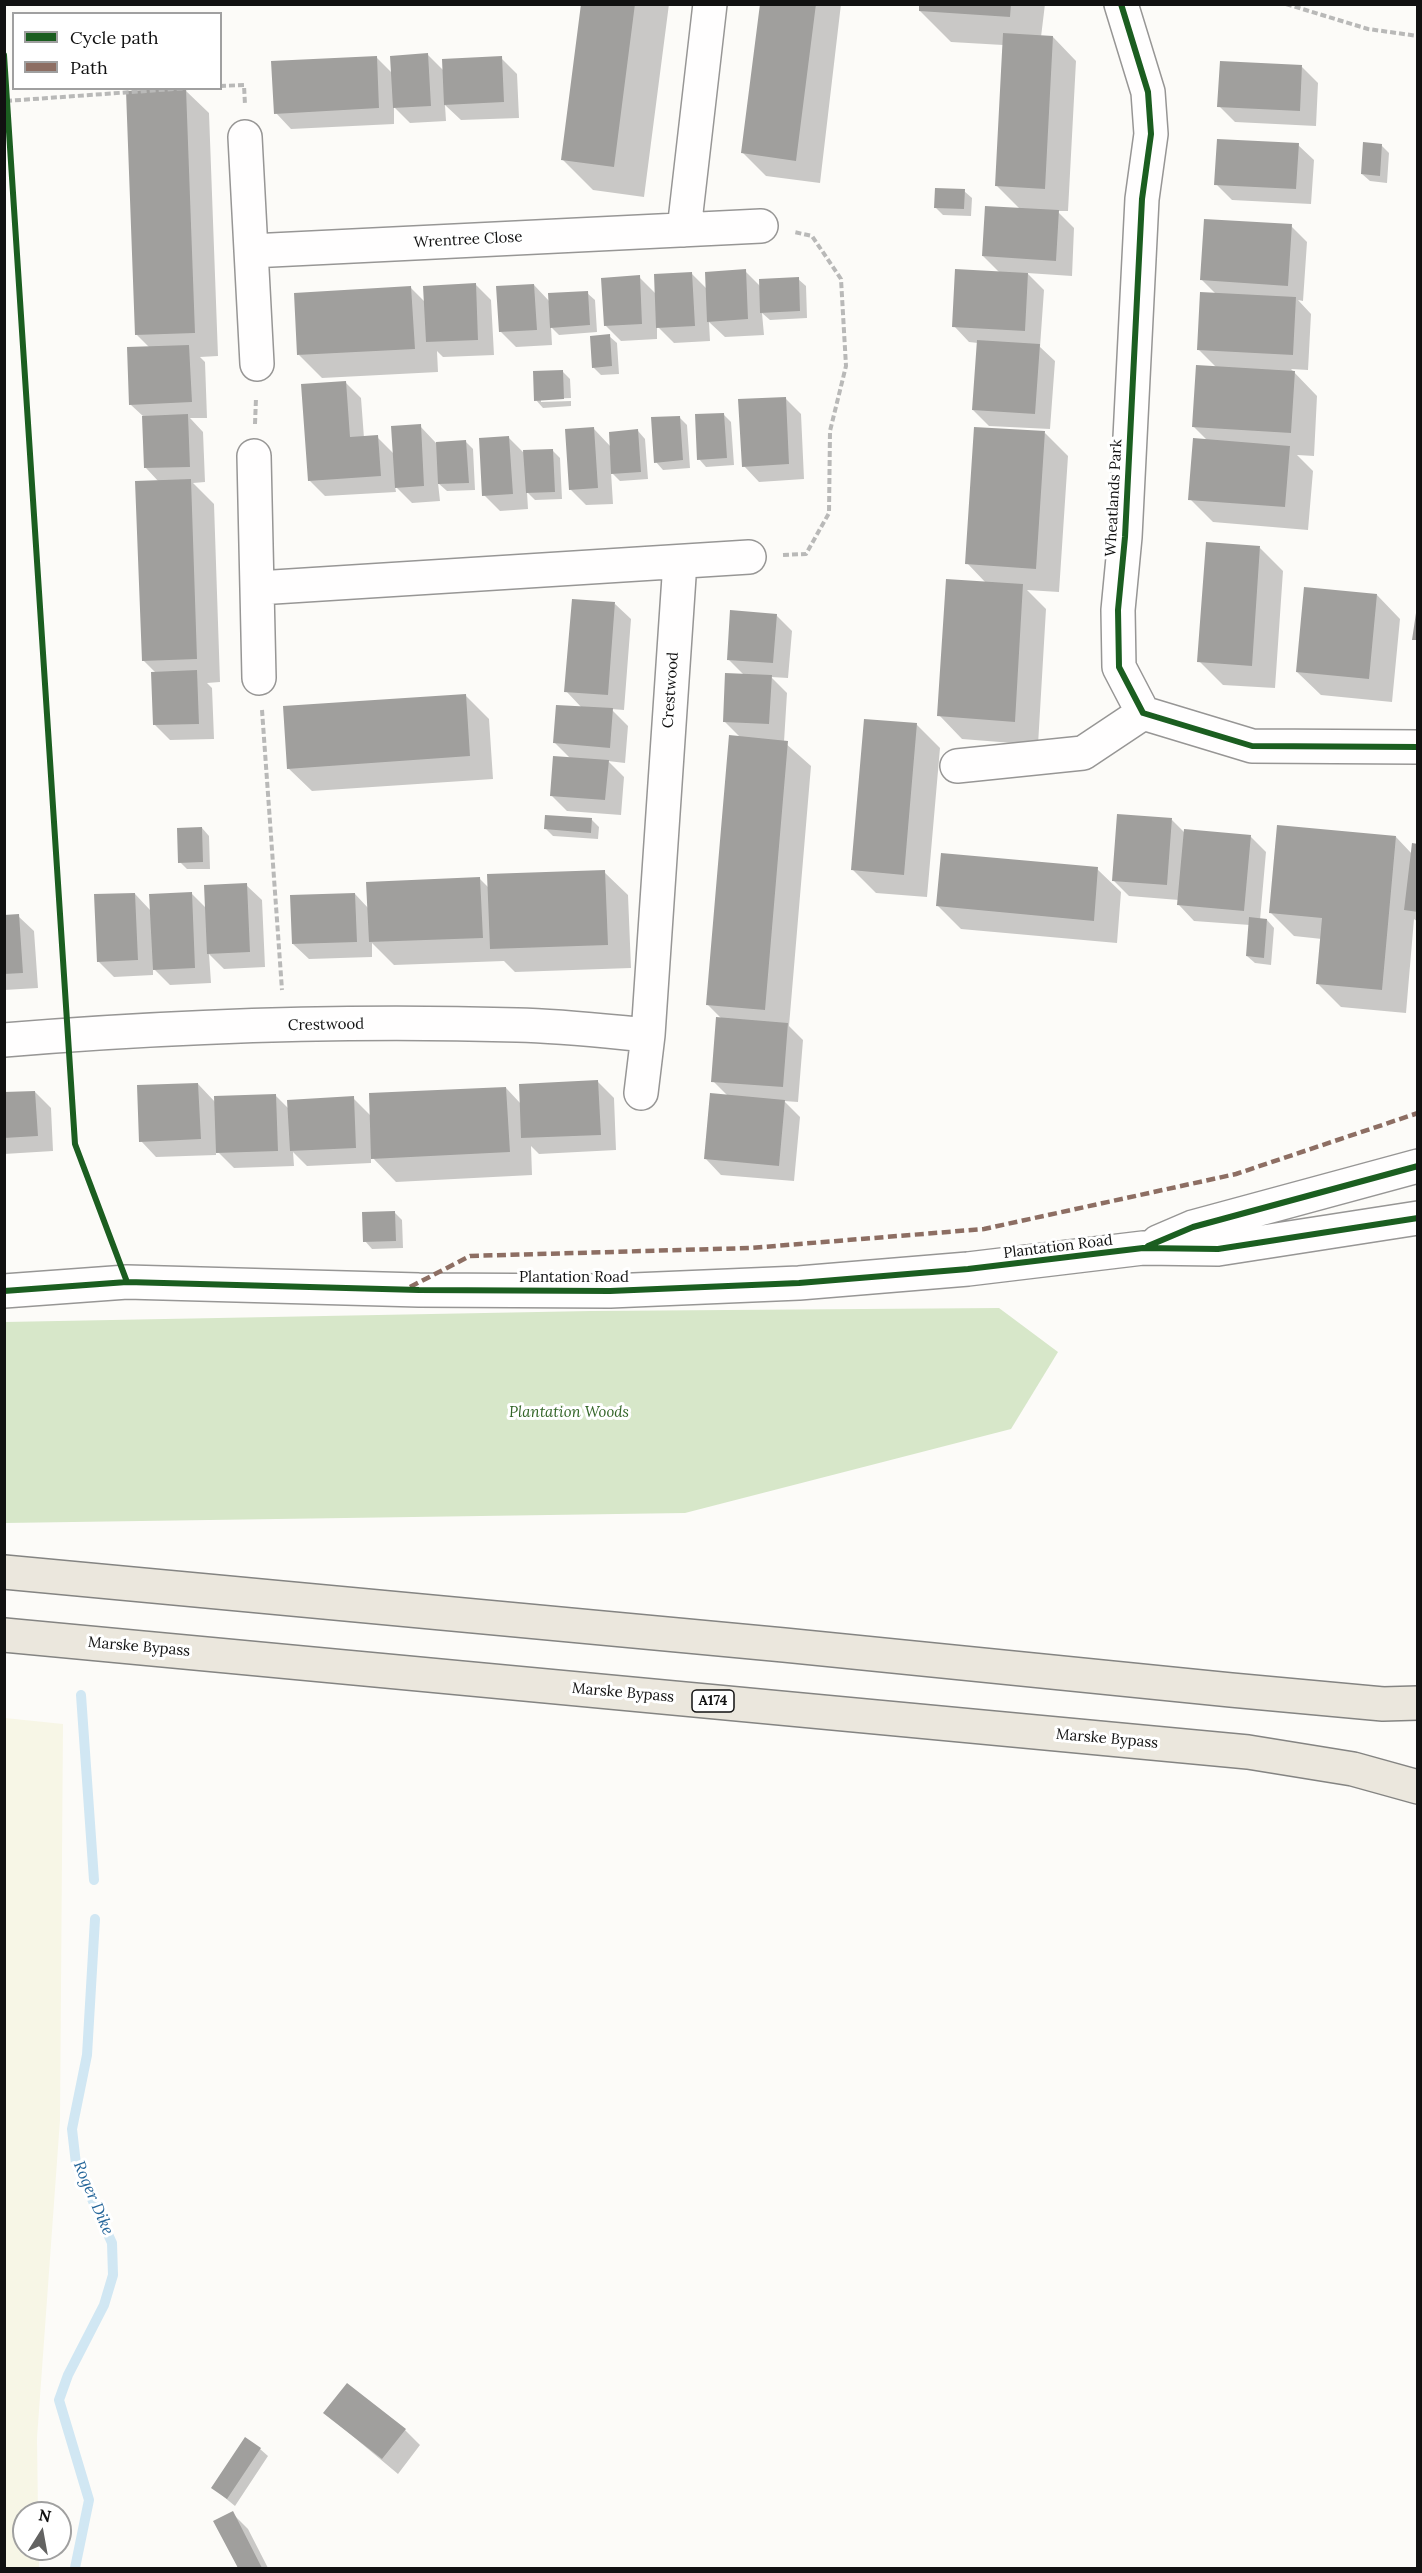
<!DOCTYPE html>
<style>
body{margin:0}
#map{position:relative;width:1422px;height:2573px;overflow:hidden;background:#fcfbf8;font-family:Lora,serif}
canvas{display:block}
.frame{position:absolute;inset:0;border:6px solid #111;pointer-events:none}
.legend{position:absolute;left:12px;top:12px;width:210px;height:78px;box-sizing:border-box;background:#fff;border:2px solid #a0a0a0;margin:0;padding:8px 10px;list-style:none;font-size:18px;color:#111}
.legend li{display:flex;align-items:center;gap:12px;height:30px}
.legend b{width:30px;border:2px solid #a0a0a0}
.north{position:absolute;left:12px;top:2501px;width:60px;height:60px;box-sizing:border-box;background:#fff;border:2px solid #a0a0a0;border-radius:50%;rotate:11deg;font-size:16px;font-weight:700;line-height:24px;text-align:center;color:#111}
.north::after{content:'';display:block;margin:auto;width:21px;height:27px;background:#636362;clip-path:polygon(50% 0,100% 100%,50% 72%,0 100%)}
</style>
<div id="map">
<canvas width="1422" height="2573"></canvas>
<div class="frame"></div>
<ul class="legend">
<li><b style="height:8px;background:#1b5e20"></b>Cycle path</li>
<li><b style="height:8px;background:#8d6e63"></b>Path</li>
</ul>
<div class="north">N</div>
</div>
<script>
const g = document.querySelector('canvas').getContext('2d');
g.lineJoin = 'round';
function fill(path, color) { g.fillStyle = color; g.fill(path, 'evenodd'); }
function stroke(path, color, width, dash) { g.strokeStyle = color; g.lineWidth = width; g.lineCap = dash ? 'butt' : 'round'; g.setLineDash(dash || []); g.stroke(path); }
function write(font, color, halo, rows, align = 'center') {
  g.font = font + ' Lora,serif'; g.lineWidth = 6; g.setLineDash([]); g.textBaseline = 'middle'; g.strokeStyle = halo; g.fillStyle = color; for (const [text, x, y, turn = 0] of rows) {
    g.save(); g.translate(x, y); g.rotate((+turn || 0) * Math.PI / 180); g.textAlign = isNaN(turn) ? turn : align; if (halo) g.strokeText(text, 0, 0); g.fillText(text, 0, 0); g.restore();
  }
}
const farmland = new Path2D(`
 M5,1718L63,1724L60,2120L37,2438L38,2513H24V2549H39V2568H4Z`);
const forest = new Path2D(`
 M999,1308L1058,1352L1011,1429L685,1513L5,1523V1322L591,1311Z`);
const shadow = new Path2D(`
 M582,4H669L644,197L593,190L562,159Z
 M761,4H841L820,183L766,176L743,153Z
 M921,4H1045L1041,37H1053L1076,61L1068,211H1057L1074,228L1072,276L1027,273L1044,290L1040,347L1055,361L1050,429L989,426L973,410L978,343L969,342L954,326L1000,273L983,256L1021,210L996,185L1003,45L951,42L920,11Z
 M428,55L444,71L501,58L517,74L519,118L461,120L445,105L446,121L410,123L394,107V124L291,129L276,113L376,57L392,73Z
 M1302,67L1318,83L1316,126L1235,122L1219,106Z
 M185,90L209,113L218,356L200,357L205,362L207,418H190L203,432L205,482L193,483L214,504L220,682L207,683L212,688L214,739L170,740L154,724L157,674L143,660L159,482L146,468L144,417L131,405L150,348L137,335Z
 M1298,145L1314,160L1311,204L1232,200L1216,184Z
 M1381,145L1389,153L1387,183L1370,181L1362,174Z
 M964,191L972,198L971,216L943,215L935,207Z
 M1291,226L1307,242L1303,301L1298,300L1311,314L1308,370L1291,369L1317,396L1314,456L1297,455L1313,471L1308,530L1213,522L1190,499L1208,441L1194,427L1217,368L1198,349L1216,294L1201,279Z
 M745,271L761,287L798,279L806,286L807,318L770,320L762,313L764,335L725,337L709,322L710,341L674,343L657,326V339L621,341L605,325L639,277L656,294L692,274L707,289Z
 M475,284L491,300L494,355L443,357L437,351L438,372L322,378L299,355L411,288L425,302Z
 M534,285L550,302L587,293L595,300L597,332L559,335L551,327L552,345L516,347L500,331Z
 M609,336L617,343L619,374L601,375L593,367Z
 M562,371L570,379L571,398L541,399V402L571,401V406L543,408L536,400Z
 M346,383L361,398L364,438L377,437L394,454L420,426L436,443L465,441L473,449L475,490L447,491L438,483L440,501L412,503L395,486L396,492L325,496L309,480Z
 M785,398L801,414L804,479L759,482L744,466Z
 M723,414L731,422L734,465L706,467L699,459Z
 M679,417L687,425L690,468L663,470L656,462Z
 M594,429L611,447L638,431L645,439L648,479L620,481L611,472L613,504L586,505L570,489Z
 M1045,433L1068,456L1059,592L1027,590L1046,609L1038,745L962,739L939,715L986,583L967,563Z
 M508,437L523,452L552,450L560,458L562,499L535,500L527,492L528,509L500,511L484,495Z
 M1260,548L1283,571L1275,688L1223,685L1199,661Z
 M1377,595L1400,619L1392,702L1321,695L1297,672Z
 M615,604L631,619L624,710L611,709L628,726L625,763L608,761L624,777L621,815L567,811L552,796L571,759L555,743L582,708L566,691Z
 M776,615L792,631L788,678L771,677L787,693L784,742L811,766L789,1026L803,1040L798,1102L784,1101L800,1117L794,1181L721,1175L706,1159L728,1096L713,1081L722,1019L707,1004L741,738L724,721L744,675L728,659Z
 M465,695L489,719L493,779L312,791L288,768Z
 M916,724L940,748L927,897L876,893L852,869Z
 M592,820L599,827L598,839L553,836L545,828Z
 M1172,820L1185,833L1250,836L1266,852L1260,920H1267L1274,928L1271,965L1255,963L1247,956L1250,925L1194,921L1179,905V900L1129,896L1113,880Z
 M202,828L209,836L210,869H187L180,862Z
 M1396,837L1412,854L1418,846V922L1414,919L1406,1013L1341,1007L1318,984L1322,939L1294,936L1270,912Z
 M1097,869L1121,892L1117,943L961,929L938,906Z
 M604,872L628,895L631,968L515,972L504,961L394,965L372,943V957L309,959L293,944L355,894L369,909L479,878L489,888Z
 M246,885L262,900L265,967L224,969L209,954L211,983L170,985L153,968V975L114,977L98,961L135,894L151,911L191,893L207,909Z
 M18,916L34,931L38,988L4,990V917Z
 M598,1082L614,1098L616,1150L539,1154L531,1146L532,1175L396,1182L371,1156V1163L307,1166L293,1152L294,1166L234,1168L216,1150V1155L156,1157L141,1141L198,1084L216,1103L275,1095L289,1109L353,1098L371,1116L506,1088L521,1104Z
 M35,1092L51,1108L53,1151L4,1154V1094Z
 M394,1212L402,1220L403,1248L372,1249L365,1241Z
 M325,2413L405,2430L420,2445L398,2474Z
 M260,2449L268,2456L235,2506L213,2488Z
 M232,2513L248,2529L268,2568H239L215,2522Z`);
const stream = new Path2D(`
 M81,1695L94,1880
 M75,2568L89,2500L59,2400L68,2375L104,2305L113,2275L112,2243L76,2164L72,2129L87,2055L95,1919`);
const building = new Path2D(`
 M581,4H635L614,167L561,160Z
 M760,4H816L796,161L741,153Z
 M919,4H1011L1010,17L919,11Z
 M1003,33L1053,36L1045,189L995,186Z
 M428,53L431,106L393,108L390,56Z
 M377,56L379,108L274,114L271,61Z
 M502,56L504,102L444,105L442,59Z
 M1220,61L1302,65L1300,111L1217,107Z
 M186,88L195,333L135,335L126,91Z
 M1217,139L1299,143L1296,189L1214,185Z
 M1363,142L1382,144L1380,176L1361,174Z
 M935,188L965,189L964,209L934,208Z
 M985,206L1059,210L1056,261L982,256Z
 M1204,219L1292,224L1288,286L1200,280Z
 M746,269L748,319L707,322L705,272Z
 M955,269L1028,273L1025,331L952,327Z
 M692,272L695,326L656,328L654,274Z
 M640,275L642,324L604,326L601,278Z
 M799,277L800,311L760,313L759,279Z
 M476,283L478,340L426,342L423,286Z
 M534,284L537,330L499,332L496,286Z
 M411,286L415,349L297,355L294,293Z
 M588,291L590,325L550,328L548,293Z
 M1200,292L1296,297L1293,355L1197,350Z
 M610,334L612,366L592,368L590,336Z
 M977,340L1040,344L1035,414L972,410Z
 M189,345L192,402L129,405L127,347Z
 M1196,365L1295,371L1291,433L1192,427Z
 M563,370L564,399L534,401L533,371Z
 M346,381L350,437L378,435L381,476L308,481L301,384Z
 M786,397L789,464L742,467L738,399Z
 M724,413L727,458L697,460L695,414Z
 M188,414L190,467L144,468L142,416Z
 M680,416L683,460L654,463L651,417Z
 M421,424L424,486L395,488L391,426Z
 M594,427L598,488L569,490L565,429Z
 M974,427L1045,431L1036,569L965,564Z
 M638,429L641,472L611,474L609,432Z
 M509,436L513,494L482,496L479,438Z
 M1193,438L1290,446L1285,507L1188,500Z
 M466,440L469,483L438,484L436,442Z
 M553,449L555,492L526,493L523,450Z
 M191,479L197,659L142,661L135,481Z
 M1206,542L1260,546L1252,666L1197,662Z
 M946,579L1023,584L1015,722L937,716Z
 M1304,587L1377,594L1369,679L1296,672Z
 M572,599L615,602L608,695L564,692Z
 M730,610L777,614L773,663L727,660Z
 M1416,613H1418V640H1412Z
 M197,670L199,724L153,725L151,672Z
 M725,673L772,675L769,724L723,722Z
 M466,694L470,756L287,769L283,706Z
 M556,705L613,708L610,748L553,743Z
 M864,719L917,723L904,875L851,870Z
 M729,735L788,741L765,1010L706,1005Z
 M553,756L609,760L605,800L550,796Z
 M1117,814L1172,818L1167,885L1112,881Z
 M545,815L592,818L591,833L544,829Z
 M1277,825L1396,836L1382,990L1316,984L1322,918L1269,913Z
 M202,827L203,862L178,863L177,828Z
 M1184,829L1251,835L1244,911L1177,905Z
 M1412,843L1418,844V912L1404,910Z
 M941,853L1098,867L1094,921L936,906Z
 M605,870L608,945L490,949L487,874Z
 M480,877L483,938L369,942L366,882Z
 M247,883L250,952L207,954L204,885Z
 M192,892L195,968L153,970L149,894Z
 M135,893L138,960L97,962L94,894Z
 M355,893L357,942L292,944L290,895Z
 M19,914L23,973L4,974V915Z
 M1249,917L1267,919L1264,958L1246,956Z
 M716,1017L788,1023L783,1087L711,1082Z
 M598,1080L601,1135L521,1138L519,1084Z
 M198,1083L201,1139L139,1142L137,1085Z
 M506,1087L510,1152L371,1159L369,1093Z
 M35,1091L38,1136L4,1138V1092Z
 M710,1093L785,1100L779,1166L704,1159Z
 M276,1094L278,1151L216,1153L214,1096Z
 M354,1096L356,1148L290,1151L287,1100Z
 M395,1211L396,1241L363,1242L362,1212Z
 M347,2383L406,2429L382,2459L323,2413Z
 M245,2437L261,2448L227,2499L211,2488Z
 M233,2511L262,2568H238L213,2521Z`);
const path = new Path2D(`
 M1286,4L1368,29L1418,36
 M220,86L244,85L245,105
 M6,101L188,88
 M255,424L256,398
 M783,555L806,554L829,513L830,431L846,366L841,279L812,236L794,232
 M262,710L282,990`);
const minor = new Path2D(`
 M1121,4L1148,92L1151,134L1142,199L1125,537L1118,610L1119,667L1143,713L1252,746L1418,747
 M245,137L257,364
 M684,230L710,4
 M251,251L761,226
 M254,456L259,678
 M258,588L749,557
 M957,766L1083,753L1143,713
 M4,1040C174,1026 347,1020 517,1025C561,1026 605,1031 648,1035
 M641,1093L648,1035L680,562
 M1158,1242L1193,1227L1418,1166
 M4,1291L127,1282L419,1290L610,1291L799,1283L968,1269L1143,1248L1218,1249L1418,1218`);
const major = new Path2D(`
 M4,1572L784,1645L1231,1690L1383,1704L1418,1703
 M4,1635L1248,1752L1353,1769L1418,1787`);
const quiet = new Path2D(`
 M410,1287L470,1256L750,1248L984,1229L1236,1174L1418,1113`);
const cycleway = new Path2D(`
 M1121,4L1148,92L1151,134L1142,199L1125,537L1118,610L1119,667L1143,713L1252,746L1418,747
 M4,55L75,1144L127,1282
 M1148,1246L1193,1227L1418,1166
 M4,1291L127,1282L419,1290L610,1291L799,1283L968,1269L1143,1248L1218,1249L1418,1218`);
const shields = [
 [713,1701,42]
];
const shieldNames = [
 ["A174",713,1701]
];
const streetNames = [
 ["Wrentree Close",468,240,-3],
 ["Wheatlands Park",1114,498,-87],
 ["Crestwood",671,690,-86],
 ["Crestwood",326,1025,-1],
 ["Plantation Road",1058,1247,-7],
 ["Plantation Road",574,1278],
 ["Marske Bypass",139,1647,5],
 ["Marske Bypass",623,1693,5],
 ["Marske Bypass",1107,1739,5]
];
const parkNames = [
 ["Plantation Woods",569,1413]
];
const waterNames = [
 ["Roger Dike",93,2198,67]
];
fill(farmland, '#f7f6e6');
fill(forest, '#d7e7c9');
fill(shadow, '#0003');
stroke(stream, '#d1e7f3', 10);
fill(building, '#a09f9d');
stroke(minor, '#979695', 36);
stroke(major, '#848482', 36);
stroke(path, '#b9b9b8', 4, [6, 3]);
stroke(minor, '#fffefe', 33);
stroke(major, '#ebe7dd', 33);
stroke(quiet, '#8d6e63', 4.5, [9, 4.5]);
stroke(cycleway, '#1b5e20', 6);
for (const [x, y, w] of shields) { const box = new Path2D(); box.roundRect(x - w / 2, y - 11, w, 22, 4.5); g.fillStyle = '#fff'; g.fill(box); stroke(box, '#111', 1.5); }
write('bold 14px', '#111', null, shieldNames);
write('15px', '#111', '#fff', streetNames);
write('italic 15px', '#326426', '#fff', parkNames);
write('italic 16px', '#246599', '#fff', waterNames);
</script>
